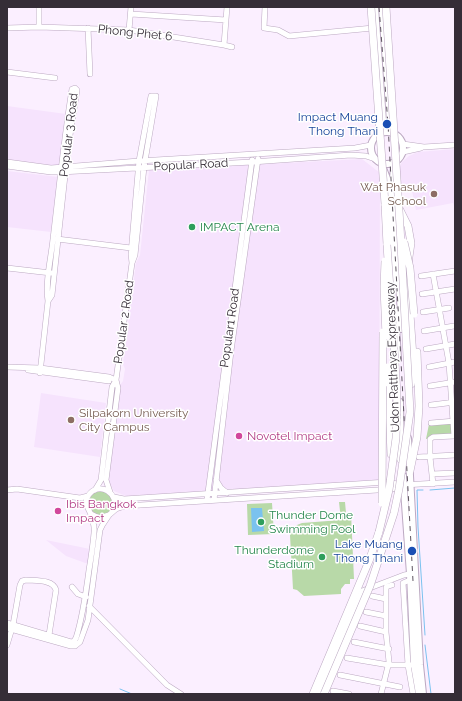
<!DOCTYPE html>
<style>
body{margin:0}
#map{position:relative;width:462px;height:701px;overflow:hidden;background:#fbefff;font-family:Raleway,sans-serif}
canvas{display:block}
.frame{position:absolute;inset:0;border:8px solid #352d37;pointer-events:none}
</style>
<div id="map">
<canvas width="462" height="701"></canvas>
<div class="frame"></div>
</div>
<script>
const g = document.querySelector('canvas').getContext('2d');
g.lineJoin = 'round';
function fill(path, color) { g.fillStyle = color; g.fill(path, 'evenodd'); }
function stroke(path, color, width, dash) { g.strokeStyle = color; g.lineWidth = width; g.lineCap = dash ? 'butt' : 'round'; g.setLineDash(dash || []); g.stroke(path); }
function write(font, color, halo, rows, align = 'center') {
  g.font = font + ' Raleway,sans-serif'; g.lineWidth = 3; g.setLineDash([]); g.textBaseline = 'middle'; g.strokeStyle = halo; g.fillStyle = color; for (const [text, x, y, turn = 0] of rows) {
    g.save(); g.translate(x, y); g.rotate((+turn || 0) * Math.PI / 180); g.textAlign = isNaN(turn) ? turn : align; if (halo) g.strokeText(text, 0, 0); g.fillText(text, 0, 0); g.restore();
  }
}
const built = new Path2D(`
 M7,106L66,114L60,164L59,166L7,160Z
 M455,149V209L453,203L416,210L411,186L401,187L399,168L402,162L409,156L418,152Z
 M362,159L380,173L379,481L126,496L114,491L108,480L120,385L123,381L125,369L123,364L136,263L140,255L149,170Z
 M7,171L58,177L51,232L7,227Z
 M41,393L106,403L100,457L34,447Z
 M46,540L90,549L88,564L66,556Z`);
const green = new Path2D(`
 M452,423L453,437L426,439L429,424Z
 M89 503a12 12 0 1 1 24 0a12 12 0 1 1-24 0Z
 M339,502H345L346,513H351L354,579H350V584H345L341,589V594L304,596L297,590L293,589L290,535L297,525L302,523L341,520Z
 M272,503L274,534L248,535L247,504Z`);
const water = new Path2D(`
 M251,508H262L264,531L252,532Z`);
const stream = new Path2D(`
 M423,490H417L418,527L425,635
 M430,490L455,488
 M425,645L431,694
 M120,689L132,694`);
const minor = new Path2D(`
 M265,7L264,28L278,30L289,36L373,28
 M131,14L226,20
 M39,27V7
 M7,28L39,27L129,30L224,45L227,7
 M88,28L90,74
 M129,30L131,7
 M224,45L232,47
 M7,72L55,78
 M403,144L424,147L455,145
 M403,152L421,148
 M7,162L51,168L139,161L355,148L371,145
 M7,166L51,172H60L252,162L351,155L366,156L375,159
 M57,239L131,248
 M7,268L51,273
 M421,276L455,271
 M422,294L455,289
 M423,312L449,308
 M424,331L454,326
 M426,349L455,344
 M7,367L40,368L109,377L116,380
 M429,367L455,362
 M28,370L109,381
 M40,373L48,301C45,281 51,259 53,239C59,189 64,139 72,89L75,88L77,90L68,148L52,295L48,301
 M430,386L455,382
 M431,405L455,402
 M431,423L455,421
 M419,457L455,455
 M432,474L455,473
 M216,480L221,488L227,493
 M433,484L430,457V439L433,437L454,436L449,363L433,274
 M7,490L17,489L80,498L88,496
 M95,490L101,480L112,387L116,380L132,263L131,254L139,161L151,96H156L144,167L135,255L132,263
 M110,492L106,480L118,388L116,380
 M114,497L124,499L387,482L402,485
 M207,500L252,160
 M214,500L231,351L258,159
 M91,514L99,518L109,515
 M410,580L403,583L408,665L413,694
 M72,587L78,594L86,597
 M372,596L386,599
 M89,606L167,685L181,694
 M366,612L386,616
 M7,623L71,642L74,641
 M360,626L386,632
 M7,628L71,646H75L80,642L88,620L100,530L103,524L109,515L116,509L125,506L393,489L403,485L455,482
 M354,642L389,649
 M7,645L13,625L20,585L22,581L26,580C35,581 53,579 56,590L49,635
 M75,646L74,641L76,638C83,616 86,593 89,570C91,558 93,545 94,533C95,528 93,521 91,515C89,508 83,504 88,496C98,480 121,493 113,511
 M347,658L389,665H411
 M340,675L400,687
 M333,691L349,694
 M318,694L362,591L404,575L410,574
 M381,694L389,662L386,632V587L392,585`);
const major = new Path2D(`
 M375,7L383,121L382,129
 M382,7L390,122L393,131
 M371 148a16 16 0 1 1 32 0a16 16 0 1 1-32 0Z
 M394,167L393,178V196L402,329
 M383,168L388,181L393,283
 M395,311L398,359
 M400,402L401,457
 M408,438L420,665L423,694
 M403,476L410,574L414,665L419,694`);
const highway = new Path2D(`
 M393,196L408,226L411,243L407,271L413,357L411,384
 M385,204L387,245
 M388,383L391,454
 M395,443L401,460
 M410,471L417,437L419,406L417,352
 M313,694L369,561L379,532`);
const rail = new Path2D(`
 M379,7L388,124L413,581`);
const highwayBridge = new Path2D(`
 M371,7L385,204
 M404,242L410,268L414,314
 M385,261L384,287L386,336
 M388,367V383
 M382,503L383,332
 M379,532L389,490L396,438L397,393L387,245
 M324,694L370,586L394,513L399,489L410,412L400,226L386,7`);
const markers = [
 [387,124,5,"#1a4fb4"],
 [434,194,4,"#8d6e63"],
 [192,227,4,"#2e9e5b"],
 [71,420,4,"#8d6e63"],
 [239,436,4,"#d1479c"],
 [58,511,4,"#d1479c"],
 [261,522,4,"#2e9e5b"],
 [412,551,5,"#1a4fb4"],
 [322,557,4,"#2e9e5b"]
];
const streetNames = [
 ["Phong Phet 6",135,33,6],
 ["Popular 3 Road",69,135,-83],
 ["Popular Road",191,165,-3],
 ["Popular 2 Road",124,322,-82],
 ["Popular1 Road",230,328,-82],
 ["Udon Ratthaya Expressway",393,357,-92]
];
const transitNames = [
 ["Impact Muang",378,117],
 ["Thong Thani",378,131],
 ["Lake Muang",403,544],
 ["Thong Thani",403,558]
];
const educationNames = [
 ["Wat Phasuk",426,187],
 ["School",426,201],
 ["Silpakorn University",79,413,"left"],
 ["City Campus",79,427,"left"]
];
const leisureNames = [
 ["IMPACT Arena",200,227],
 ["Thunder Dome",269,515],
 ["Swimming Pool",269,529],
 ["Thunderdome",314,550,"right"],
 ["Stadium",314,564,"right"]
];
const hotelNames = [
 ["Novotel Impact",247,436],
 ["Ibis Bangkok",66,504],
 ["Impact",66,518]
];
fill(built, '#f6e3fd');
fill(green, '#b8d9a8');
fill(water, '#7ac2ef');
stroke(stream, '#7ac2ef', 1);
stroke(minor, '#bca9c2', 6);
stroke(major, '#bca9c2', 8);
stroke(highway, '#bca9c2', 8);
stroke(minor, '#fff', 5);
stroke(major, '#fff', 6);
stroke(highway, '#fff', 7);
stroke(rail, '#5e5560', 1, [5, 5]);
stroke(highwayBridge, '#bca9c2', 8, []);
stroke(highwayBridge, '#fff', 7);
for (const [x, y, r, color] of markers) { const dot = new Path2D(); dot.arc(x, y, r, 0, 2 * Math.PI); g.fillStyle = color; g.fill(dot); stroke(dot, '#fff', 1.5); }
write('12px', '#352d37', '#fff', streetNames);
write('12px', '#164399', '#fff', transitNames, 'right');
write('12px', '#785e54', '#fff', educationNames, 'right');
write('12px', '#27864d', '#fff', leisureNames, 'left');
write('12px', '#b23c85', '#fff', hotelNames, 'left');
</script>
